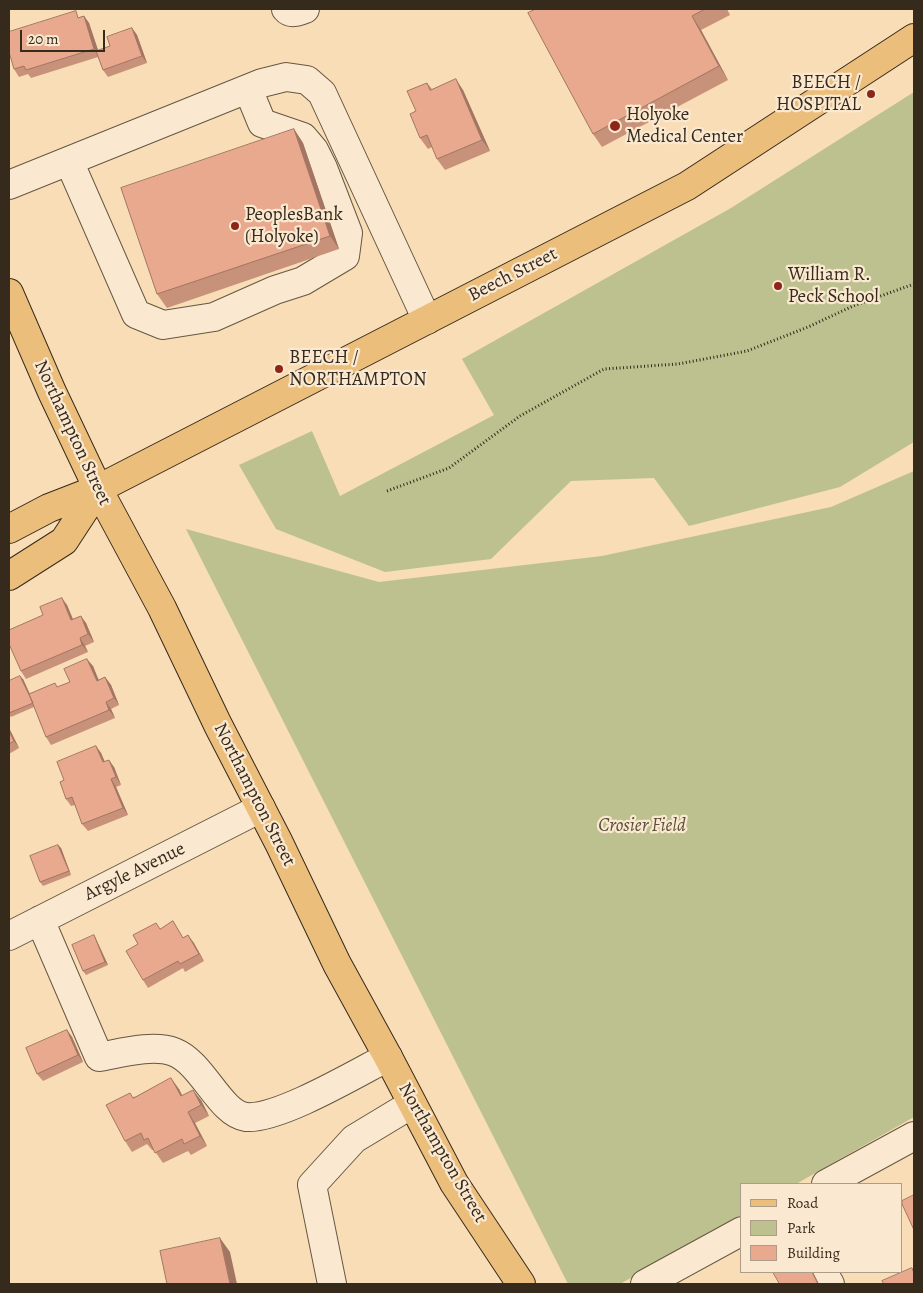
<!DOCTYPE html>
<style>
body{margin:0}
#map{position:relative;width:923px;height:1293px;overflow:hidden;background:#f8ddb6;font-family:Alegreya,serif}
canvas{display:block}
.frame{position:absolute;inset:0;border:10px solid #362a1c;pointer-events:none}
.legend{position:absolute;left:740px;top:1183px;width:162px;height:90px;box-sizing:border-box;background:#fae9d0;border:1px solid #ac9d88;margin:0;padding:6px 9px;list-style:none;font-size:15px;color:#362a1c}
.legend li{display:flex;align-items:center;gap:10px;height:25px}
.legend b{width:25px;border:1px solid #ac9d88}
.scale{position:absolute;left:20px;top:30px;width:85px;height:22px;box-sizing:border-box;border:2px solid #362a1c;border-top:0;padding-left:6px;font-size:15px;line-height:18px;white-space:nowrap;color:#362a1c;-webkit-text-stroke:4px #fae9d0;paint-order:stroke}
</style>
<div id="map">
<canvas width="923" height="1293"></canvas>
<div class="frame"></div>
<ul class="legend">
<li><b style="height:6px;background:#ecbe7b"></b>Road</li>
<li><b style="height:14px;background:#bcc18f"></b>Park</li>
<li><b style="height:14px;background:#e8a98e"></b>Building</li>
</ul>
<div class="scale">20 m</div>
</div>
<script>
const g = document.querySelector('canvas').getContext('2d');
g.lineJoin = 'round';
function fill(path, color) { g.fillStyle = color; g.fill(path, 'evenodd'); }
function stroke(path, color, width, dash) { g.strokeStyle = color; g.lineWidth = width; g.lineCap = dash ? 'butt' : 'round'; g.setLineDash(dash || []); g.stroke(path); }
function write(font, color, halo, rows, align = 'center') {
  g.font = font + ' Alegreya,serif'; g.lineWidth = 4.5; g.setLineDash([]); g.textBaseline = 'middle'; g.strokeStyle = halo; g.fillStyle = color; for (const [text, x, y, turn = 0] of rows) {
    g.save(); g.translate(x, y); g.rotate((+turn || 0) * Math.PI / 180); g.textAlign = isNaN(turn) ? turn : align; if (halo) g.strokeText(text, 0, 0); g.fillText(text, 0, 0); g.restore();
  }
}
const green = new Path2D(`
 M914,92V442L840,487L689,526L654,478L571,481L491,559L385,572L276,529L239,465L312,431L340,496L494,415L462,359L731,208Z
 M914,471V1117L796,1184H742V1215L620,1284H568L186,529L379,582L602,556L831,507Z`);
const path = new Path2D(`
 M387,491L449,468L520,416L604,369L678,364L747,351L808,327L853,306L914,284`);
const minor = new Path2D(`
 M286,9C291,15 299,11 305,9
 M69,161L136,314L163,325L214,317L275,290L303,281L345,256L348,233L323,168L314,150L303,137L262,123L248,89
 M9,185L262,83L286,77L307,80L322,93L427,320
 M40,920L99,1057C121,1053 153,1044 174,1052C203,1063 220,1114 246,1117C278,1120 357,1073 388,1057
 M9,936L261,808
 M826,1184L914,1136
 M823,1272L830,1284
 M332,1284L312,1185L354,1139L412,1104
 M645,1284L742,1231`);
const major = new Path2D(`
 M9,293L52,392L98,489L162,608L218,725L279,843L337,964L388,1057L454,1183L521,1284
 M9,529L49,508L98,489L687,186L914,38
 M9,576L64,541L98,489`);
const wall = new Path2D(`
 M536,9H727L730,15L701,30L728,80L602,147L593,134Z
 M84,16L89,23L98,50L110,46L132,28L137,35L147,63L108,77L103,70L98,57L31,78L28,74L19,77L14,69L80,17Z
 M427,83L432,89L463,90L490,151L445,170L437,159L432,147L428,149L420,138L416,111Z
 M294,129L303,143L339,249L167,308L157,294Z
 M67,605L73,619L86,623L94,642L85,646L88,652L26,679L21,671Z
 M93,666L98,680L105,677L111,685L119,705L111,709L115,718L51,745L46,737L34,707L11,717L9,714V681L23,679L30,694L58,687L70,682Z
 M9,728L19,748L9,754Z
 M96,746L101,753L105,762L114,767L121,785L116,787L128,815L88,831L82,824L75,805L71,806L66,799L64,780Z
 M58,845L61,848L71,875L43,886L40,882Z
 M173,921L183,938L188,935L204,961L185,972L183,968L148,988L143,980L138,944L160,929Z
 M94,935L96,939L108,965L86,975L83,971Z
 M67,1030L72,1037L83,1062L43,1081L37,1074Z
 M179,1089L182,1096L201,1100L209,1116L195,1123L207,1146L191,1155L188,1151L163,1163L154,1150H152L147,1144L132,1152L125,1141L133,1097Z`);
const shadedWall = new Path2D(`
 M84,16L89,23L100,56L94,49Z
 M692,16L701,30L728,80L719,66Z
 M132,28L137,35L147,63L142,56Z
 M456,79L463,90L490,151L482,140Z
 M294,129L303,143L339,249L330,236Z
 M62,598L67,605L76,627L71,620Z
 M81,616L86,623L94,642L88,634Z
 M80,638L85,646L88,652L82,645Z
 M87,659L93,666L102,688L97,681Z
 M20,676L23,679L35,706L33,703Z
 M105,677L111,685L119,705L114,698Z
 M106,702L111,709L115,718L109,710Z
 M9,728L19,748L14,741L9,731Z
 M96,746L101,753L108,770L103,762Z
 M109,760L114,767L121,785L116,777Z
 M111,779L116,787L128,815L123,808Z
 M58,845L61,848L71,875L69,871Z
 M94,935L96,939L108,965L105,962Z
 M188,935L194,943L204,961L199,954Z
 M67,1030L72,1037L83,1062L78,1055Z
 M171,1078L179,1089L188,1107L181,1096Z
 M193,1090L201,1100L209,1116L201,1105Z
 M188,1112L195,1123L207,1146L200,1136Z
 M220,1238L230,1252L237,1284H230Z
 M812,1272H813L819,1284H818Z`);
const building = new Path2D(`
 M536,9H705L692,16L719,66L593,134L528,13Z
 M76,11L78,18L84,16L94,49L26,70L24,66L14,69L9,52V32Z
 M132,28L142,56L103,70L96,51L110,46L107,37Z
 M456,79L482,140L437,159L427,135L420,138L410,114L416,111L407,91L427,83L430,90Z
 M294,129L330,236L157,294L121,188Z
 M62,598L71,620L81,616L88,634L80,638L82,645L21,671L9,644V630L43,615L40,607Z
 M87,659L97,681L105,677L114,698L106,702L109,710L46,737L29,694L55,683L57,687L70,682L64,669Z
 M20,676L33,703L9,713V681Z
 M9,731L14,741L9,744Z
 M96,746L103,762L109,760L116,777L111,779L123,808L82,824L72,797L66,799L60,782L64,780L57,762Z
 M58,845L69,871L40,882L30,856Z
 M173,921L183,938L188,935L199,954L180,964L178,961L143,980L126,951L138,944L133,935L156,923L160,929Z
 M94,935L105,962L83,971L72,945Z
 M67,1030L78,1055L37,1074L26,1048Z
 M171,1078L181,1096L193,1090L201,1105L188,1112L200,1136L184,1144L182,1139L155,1153L148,1138L144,1140L141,1133L125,1141L106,1105L130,1093L133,1098Z
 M914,1195V1230L902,1204V1201Z
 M220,1238L230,1284H167L160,1251Z
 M912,1268L914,1273V1284H884L882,1281Z
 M773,1272H812L818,1284H780Z`);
const markers = [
 [871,94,5,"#8f2418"],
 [615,126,6,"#8f2418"],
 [235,226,5,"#8f2418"],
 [778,286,5,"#8f2418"],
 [279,369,5,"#8f2418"]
];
const poiNames = [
 ["BEECH /",861,83,"right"],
 ["HOSPITAL",861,105,"right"],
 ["Holyoke",626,115],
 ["Medical Center",626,137],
 ["PeoplesBank",245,215],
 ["(Holyoke)",245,237],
 ["William R.",788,275],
 ["Peck School",788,297],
 ["BEECH /",289,358],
 ["NORTHAMPTON",289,380]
];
const streetNames = [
 ["Beech Street",513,275,-27],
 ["Northampton Street",72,433,65],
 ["Northampton Street",254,795,63],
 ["Argyle Avenue",135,872,-26],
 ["Northampton Street",442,1153,60]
];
const parkNames = [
 ["Crosier Field",642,826]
];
fill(green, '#bcc18f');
stroke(minor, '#665742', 30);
stroke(major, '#362a1c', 30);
stroke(path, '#362a1c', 3, [1, 2.5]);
stroke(minor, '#fae9d0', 28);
stroke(major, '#ecbe7b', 28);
fill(wall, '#c8917a');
fill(shadedWall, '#a27663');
fill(building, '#e8a98e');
stroke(building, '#a27663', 1);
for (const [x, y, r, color] of markers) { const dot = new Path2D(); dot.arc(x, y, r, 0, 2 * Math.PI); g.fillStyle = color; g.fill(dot); stroke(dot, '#fae9d0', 2); }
write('19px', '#362a1c', '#fae9d0', poiNames, 'left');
write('19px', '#362a1c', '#fae9d0', streetNames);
write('italic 19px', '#585039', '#fae9d0', parkNames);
</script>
